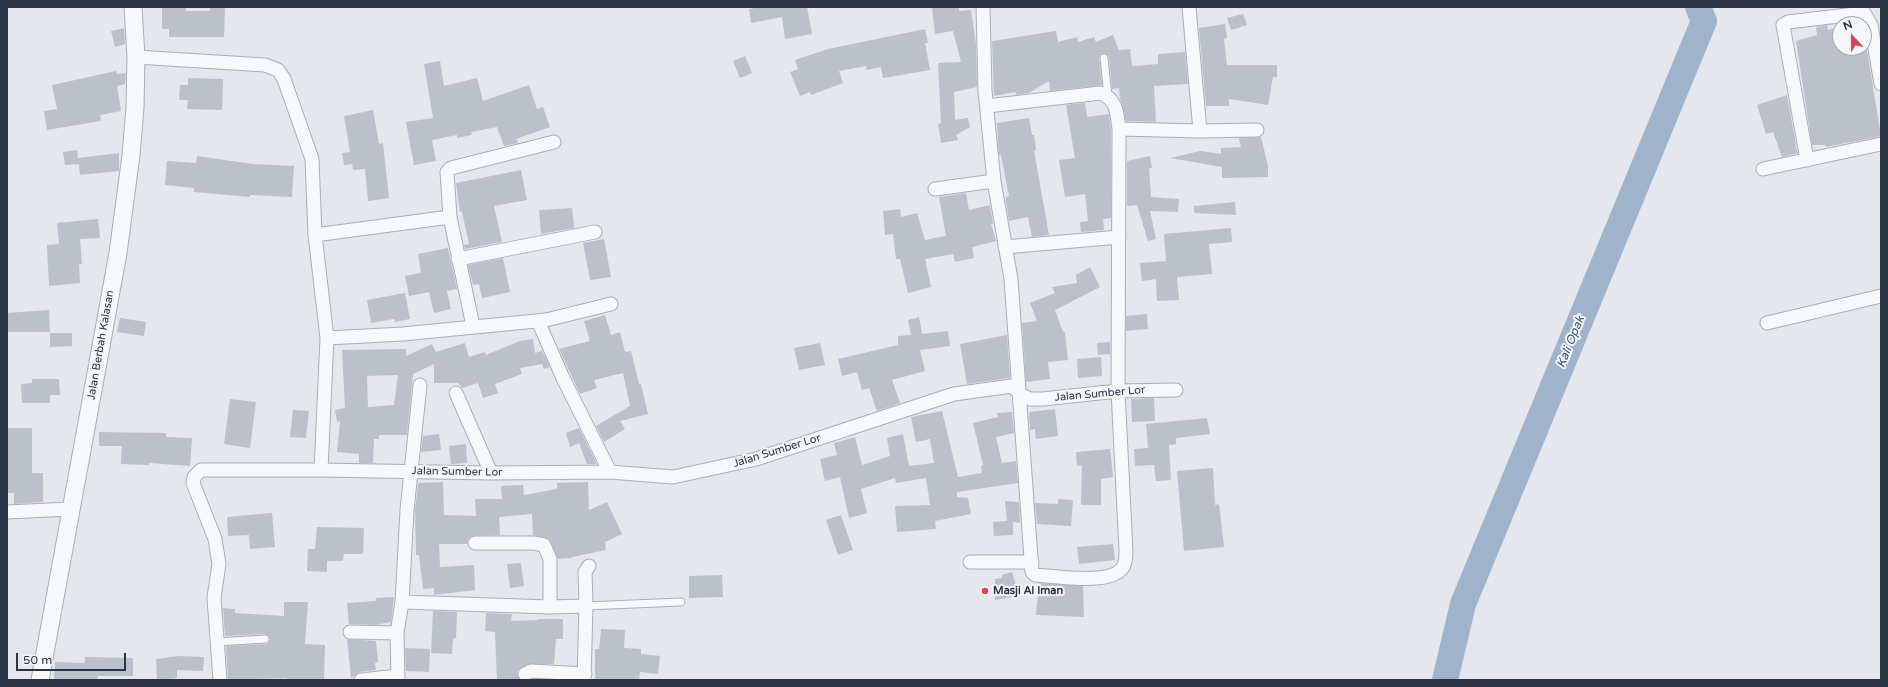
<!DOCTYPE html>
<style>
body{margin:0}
#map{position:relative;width:1888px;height:687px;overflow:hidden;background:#e4e7ec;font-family:"Varela Round",sans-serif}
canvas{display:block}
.frame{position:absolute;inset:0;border:8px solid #2b3445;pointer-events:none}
.north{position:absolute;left:1832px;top:16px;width:40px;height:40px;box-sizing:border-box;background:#f4f6f9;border:1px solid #a4a8b1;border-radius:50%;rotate:338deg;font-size:11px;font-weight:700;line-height:16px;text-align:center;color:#2b3445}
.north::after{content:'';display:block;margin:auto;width:14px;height:18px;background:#d1495b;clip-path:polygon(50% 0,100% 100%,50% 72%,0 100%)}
.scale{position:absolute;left:16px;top:653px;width:110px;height:18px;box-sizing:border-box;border:2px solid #2b3445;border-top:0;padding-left:5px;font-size:12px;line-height:14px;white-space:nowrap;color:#2b3445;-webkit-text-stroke:3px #f4f6f9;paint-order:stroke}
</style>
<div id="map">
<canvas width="1888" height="687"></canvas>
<div class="frame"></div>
<div class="north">N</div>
<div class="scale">50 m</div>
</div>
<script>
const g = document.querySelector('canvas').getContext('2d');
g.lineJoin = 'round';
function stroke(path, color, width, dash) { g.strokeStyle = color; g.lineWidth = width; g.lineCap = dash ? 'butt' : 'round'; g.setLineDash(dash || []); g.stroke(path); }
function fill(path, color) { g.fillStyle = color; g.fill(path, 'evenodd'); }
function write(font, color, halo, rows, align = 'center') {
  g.font = font + ' "Varela Round",sans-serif'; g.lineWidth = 4; g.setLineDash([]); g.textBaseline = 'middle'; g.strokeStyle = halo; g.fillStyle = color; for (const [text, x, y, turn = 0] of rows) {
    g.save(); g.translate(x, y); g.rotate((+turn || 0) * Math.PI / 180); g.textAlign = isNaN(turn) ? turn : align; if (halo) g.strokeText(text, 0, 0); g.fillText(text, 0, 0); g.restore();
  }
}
const river = new Path2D(`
 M1445,680L1463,604L1704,21L1698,7`);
const building = new Path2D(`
 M162,7H186V11H210V7H225L224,37H169V29H162Z
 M761,7H807L812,34L785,39L782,17L751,23L749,9Z
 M932,7H959V11L971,10L976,44L977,87L954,92L955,120L968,118L970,127L956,135L958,140L941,143L938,124L941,123L938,63L961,62L953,31L935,34Z
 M1243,14L1247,25L1231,30L1227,18Z
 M1225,24L1227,38L1224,39L1227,65H1277V77H1273L1268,105L1229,99V106H1206L1199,28Z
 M1827,25L1828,30L1840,27V48H1864V32L1881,136L1826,147V145H1812L1796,41L1817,35L1816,27Z
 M124,28L125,44L115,47L111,31Z
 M925,29L928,43H925L930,70L883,78L881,67L867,70L866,66L839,71L843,83L811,95L810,92L800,96L790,72L798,69L795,60L828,49Z
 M1056,31L1058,42L1077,37L1078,42L1094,37L1096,42L1113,35L1119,50L1130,49L1132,66L1158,64V54L1185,52L1188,84L1154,86L1156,122L1126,121L1120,98L1119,88L1112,89L1109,57L1104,53L1101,54L1099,58L1102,85L1050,91L1049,81L1029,93L1017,95L1015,92L994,96L992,41Z
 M745,56L752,73L740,78L733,61Z
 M440,61L444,86L477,78L483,101L529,85L537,109L543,107L550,127L516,139L518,143L504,146L497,127L471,132L472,135L457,138V135L432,140L436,161L414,165L406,122L433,118L424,64Z
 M116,71L117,74L126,73L125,84L117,86L121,111L100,115L101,121L47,130L44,111L57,109L52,85Z
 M188,78L223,79L222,110L187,109L188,100H179L180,85H188Z
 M1787,95L1796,145H1795L1798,153L1782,157L1773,132L1766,134L1757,105Z
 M1085,103L1087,117L1109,114L1111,129V218L1103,219L1104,230L1081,232L1080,222L1088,221L1085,194L1065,197L1059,160L1075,158L1066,105Z
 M373,110L379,144L383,143L389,198L368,201L365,169L353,170L352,164L344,165L342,153L350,152L344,116Z
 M1029,118L1032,135H1034L1036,150L1034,151L1049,235L1032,237L1028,217L1009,221L1006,201V197L1009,196L1001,155H999L997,123Z
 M1261,137L1268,166V177L1222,178V167L1170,158L1200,151L1221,154V148L1241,147L1239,138Z
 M77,150L78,158L119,153V171L80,175L79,164L65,165L63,152Z
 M197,156L253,164L294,166L292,197L250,195V197L194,192V188L165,185L167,161L196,163Z
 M1150,156L1152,168H1149L1151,197L1179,199L1178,212L1150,211L1156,239L1148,241L1137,205L1127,206V161Z
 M521,170L527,200L494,206L502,242L465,249L464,245L469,244L462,212H460L456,183Z
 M966,193L969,210L990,205L993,224H991L996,241L972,247L974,258L955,262L953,254L925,259L931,287L908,293L900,259H896L893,234L885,235L883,211L900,209L901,217L917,213L925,240L946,236L939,197Z
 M1235,202L1236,215L1194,213V206Z
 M572,208L574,228L541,234L539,210Z
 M98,219L100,238L80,239L82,264H79L80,283L49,286L47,245L59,244L57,223Z
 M1231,228L1232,242L1209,244L1212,274L1177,277L1179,300L1157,301L1156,279L1142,281L1140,263L1166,261L1164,234Z
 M604,239L611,277L590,280L583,243Z
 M448,248L457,289L447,291L451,309L434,313L429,292L409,296L405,276L421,273L418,254Z
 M503,258L510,292L482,298L479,284L473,285L468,265Z
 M1090,267L1100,287L1055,310L1063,332H1065L1068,360L1048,362L1050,379L1026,382L1022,323L1037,321L1030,303L1055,293L1052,287L1077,283L1076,275Z
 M405,293L410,319L395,322L394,319L371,323L367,300Z
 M49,310L50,332H7V313Z
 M1147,314L1148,329L1126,331V316Z
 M605,315L611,335L620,332L625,352L631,351L639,384H641L648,414L620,421L625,429L604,442L596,426L630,406L623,373L594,380L597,388L580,394L559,349L590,341L584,321Z
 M919,317L922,334L948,331L950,346L920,350L925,371L892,380L900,403L877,411L869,388L862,390L857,372L842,376L838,359L898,345V336L911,335L908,320Z
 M120,318L146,322L144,336L117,332Z
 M50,333H72V346L50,347Z
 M1007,335L1010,378L967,384L960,344Z
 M533,339L535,353L542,351L550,367L544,369L542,364L520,368L522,374L495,384L498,393L483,398L478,383L462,388L458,383H434V364L413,374L407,435H379V439H374L373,463H359V454L337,452L340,421L337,422L335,410L345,408L342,350L406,349V356L432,344L436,352L465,343L469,357L485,352L486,355L520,341ZM398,375L394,405L368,407L367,376Z
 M1110,342V354L1098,355L1097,343Z
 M820,343L825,365L799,370L794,348Z
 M1101,357L1102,376L1078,378L1077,359Z
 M32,379H59L60,395H50V403H22L21,384L32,383Z
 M1154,398L1155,421L1132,422L1131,399Z
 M230,399L256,402L250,448L224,444Z
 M1055,409L1058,436L1036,439L1035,429L1030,430L1029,412Z
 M293,410L309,411L306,438L290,437Z
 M942,411L958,477L982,473L981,466L983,465L973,423L998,417L997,413L1012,412L1014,433L996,437L1002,463L1016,461L1018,483L957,492V497L968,498L971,514L935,521L936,529L897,532L895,506L930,505L926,478L896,483L895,478L861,489L867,513L849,518L840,477L825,481L820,459L837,455L834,443L855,437L862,465L890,456L887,438L903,434L909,466L934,463L930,439L916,442L911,417Z
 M1207,418L1210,434L1176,438V444L1169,445L1171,480L1156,481L1154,465L1135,466L1134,449L1148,448L1146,424Z
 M7,428H32V473H43V502L14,504V493H7Z
 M579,428L597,464H587L579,443L570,447L566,433Z
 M99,432L166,433V437L192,438L190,466L149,463V465L121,464L122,446H99Z
 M439,434L441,450L421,452L423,436Z
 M466,444L467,463L451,464L449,446Z
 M1110,449L1113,477L1101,479V505H1081L1082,465L1077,466L1076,452Z
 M1213,468L1215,505L1219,504L1224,547L1184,551L1177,471Z
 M443,482L444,515L476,516L475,499H502L501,486L523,485L524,495L557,489V483L588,482L589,510L607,502L622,534L605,542L606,550L572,557V558L558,559L549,539L533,535L532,514L499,517L500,535L471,536L468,539L467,544H439L440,567L474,565L475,590L434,595V588L423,589L419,555H416L415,511L418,483Z
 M1058,499L1073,500L1071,526L1037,524L1035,503L1058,504Z
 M1005,501L1019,502L1020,523L1013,522V535L994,536L993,522L1007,521Z
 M272,513L275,547L250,549L249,535L228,536L227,517Z
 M841,515L853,550L838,555L826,520Z
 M317,527L364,528L363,554H344L343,561H327V572L307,571L308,549H315Z
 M1113,544L1115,560L1079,564L1077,547Z
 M521,563L524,586L510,588L507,564Z
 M1012,572L1019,596L995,600V579L1002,578V575Z
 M722,575L723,597L689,598V576Z
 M1039,583L1083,586L1084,617L1036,615Z
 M394,597L391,622L375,625L349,624L347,603L376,601V598Z
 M284,602H308L305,644L325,645L324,680H287V678L228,680L226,646L266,644L269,642L270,638L265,634L225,636L223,608L235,609V613L284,616Z
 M433,611L457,612L456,638H453L452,654L431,653Z
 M486,613L512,614L511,621L538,620V619H563V639H556L554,664H528L518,670L517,674L520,680H497L495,632L485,631Z
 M601,629L625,630L624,648L641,649V654L660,656L658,674L640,672L639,680H595V649H599Z
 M347,639L376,641L378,662L375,663L376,670L360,672L351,678Z
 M405,648L430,649L429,672L406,671Z
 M179,656L204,657L203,671L177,670V678L157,680L156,659Z
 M85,657L133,658V676H98L97,680H54L55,662L85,663Z`);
const service = new Path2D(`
 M1104,58L1108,96
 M586,606L681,602
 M217,642L265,639`);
const minor = new Path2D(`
 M983,7L985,91L994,181L1011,279L1032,572L1035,575C1056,576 1112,586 1123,567C1126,563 1126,556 1126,551L1118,391L1119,129C1117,113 1117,99 1100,93L987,106
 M1189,7L1200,131L1257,130
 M136,57L265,65L278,70L284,79L312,159L315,235L327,338L321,470
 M1119,129L1200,131
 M1807,160L1783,25L1788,22L1864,13L1871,25L1881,84
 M1763,169L1881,144
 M935,189L994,181
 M315,235L450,217
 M1005,247L1119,237
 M458,259L595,232
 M538,321L563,378L610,472
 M1767,323L1881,296
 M473,326L450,217L447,172L451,168L554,142
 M327,338L403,334L546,320L611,304
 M456,393L491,473
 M7,512L70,509
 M475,543H533L544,545L550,559V607
 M970,562H1032
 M402,602L550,607L586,606
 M350,632L397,633
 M525,674L531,671L585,674
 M220,680L214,598L219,564L215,539L193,483L194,477L201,470H321L491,473L610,472L673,477L756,459L954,394L1012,386L1020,394L1030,399H1043L1118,391L1176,390
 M361,680L398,676
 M398,680L397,633L402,602L407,510L420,385
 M584,680L586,606L585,572L589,566`);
const tertiary = new Path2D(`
 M40,680L118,253L131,155L135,108L136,57L133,7`);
const markers = [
 [985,591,4,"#d1495b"]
];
const streetNames = [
 ["Jalan Berbah Kalasan",101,345,-80],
 ["Jalan Sumber Lor",1100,394,-5],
 ["Jalan Sumber Lor",777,451,-17],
 ["Jalan Sumber Lor",457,472,1]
];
const poiNames = [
 ["Masji Al Iman",993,591]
];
const waterNames = [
 ["Kali Opak",1571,342,-68]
];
stroke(river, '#9fb4cc', 26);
fill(building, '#bbc0ca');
stroke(service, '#a9aeb7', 9);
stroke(minor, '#a9aeb7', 15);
stroke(tertiary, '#a9aeb7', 19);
stroke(service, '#f7f8fa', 7);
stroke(minor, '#f7f8fa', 13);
stroke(tertiary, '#f7f8fa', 17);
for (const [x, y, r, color] of markers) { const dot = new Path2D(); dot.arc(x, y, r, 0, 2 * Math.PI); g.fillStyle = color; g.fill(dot); stroke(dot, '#f4f6f9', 1.5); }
write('11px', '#2b3445', '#f4f6f9', streetNames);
write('bold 11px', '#2b3445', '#f4f6f9', poiNames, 'left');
write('italic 12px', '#34527a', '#f4f6f9', waterNames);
</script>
